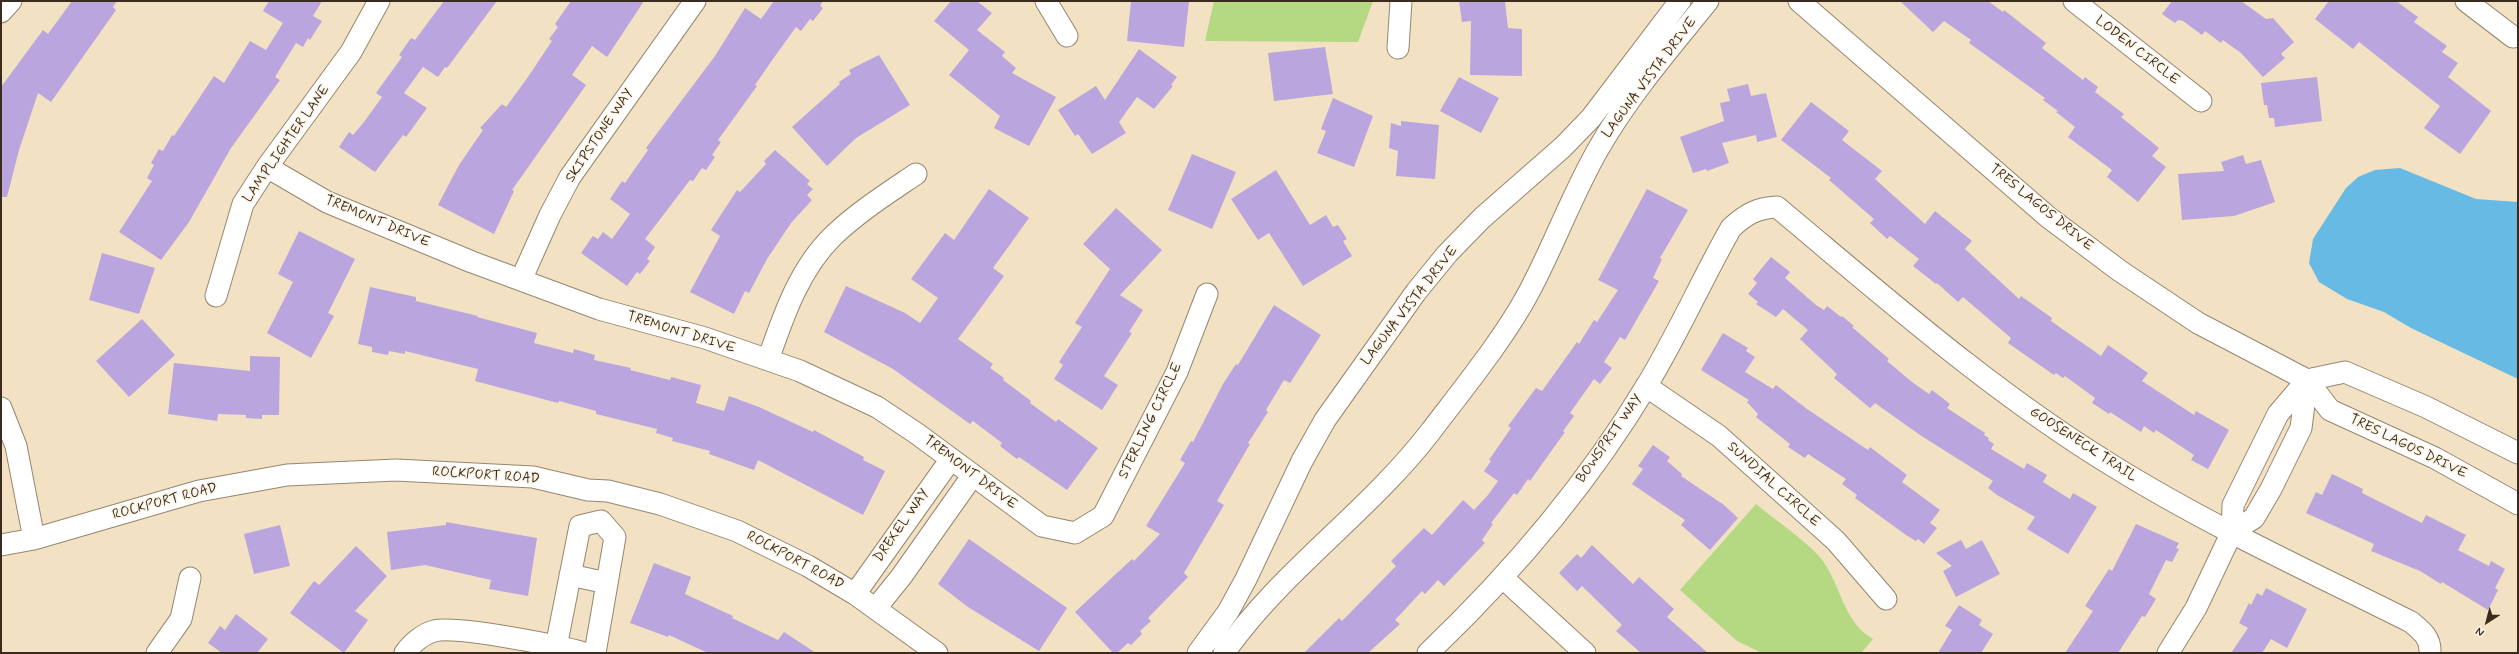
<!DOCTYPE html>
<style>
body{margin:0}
#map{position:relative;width:2519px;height:654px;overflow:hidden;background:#f2e2c3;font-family:Mynerve,sans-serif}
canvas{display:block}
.frame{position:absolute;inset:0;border:2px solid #3b2a1e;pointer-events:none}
.north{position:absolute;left:2467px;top:602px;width:40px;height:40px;-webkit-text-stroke:3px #fcf5e5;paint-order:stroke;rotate:216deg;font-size:11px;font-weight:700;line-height:16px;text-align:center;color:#3b2a1e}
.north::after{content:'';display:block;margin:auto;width:14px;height:18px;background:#3b2a1e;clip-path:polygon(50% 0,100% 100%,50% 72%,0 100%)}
</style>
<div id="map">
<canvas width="2519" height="654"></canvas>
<div class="frame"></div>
<div class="north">N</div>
</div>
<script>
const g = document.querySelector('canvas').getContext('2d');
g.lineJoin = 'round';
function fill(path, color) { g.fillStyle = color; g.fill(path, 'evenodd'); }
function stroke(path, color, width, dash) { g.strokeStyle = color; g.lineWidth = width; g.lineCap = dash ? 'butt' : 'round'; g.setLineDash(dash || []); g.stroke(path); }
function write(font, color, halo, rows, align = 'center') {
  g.font = font + ' Mynerve,sans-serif'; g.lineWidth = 3; g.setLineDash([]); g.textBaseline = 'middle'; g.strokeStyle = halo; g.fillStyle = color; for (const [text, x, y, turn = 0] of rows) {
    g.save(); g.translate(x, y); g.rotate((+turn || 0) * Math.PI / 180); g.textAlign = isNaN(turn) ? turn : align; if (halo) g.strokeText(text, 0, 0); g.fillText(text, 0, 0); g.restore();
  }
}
const green = new Path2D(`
 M1214,1H1373L1358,42L1205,41Z
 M1756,504C1776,521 1800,536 1818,555C1841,580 1841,621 1873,639L1861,653H1762L1737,641L1680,590Z`);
const water = new Path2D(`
 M2400,168L2476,199L2518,202V379L2411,328L2384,312L2347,299L2319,282L2309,263L2313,239L2346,188L2358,177L2375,170Z`);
const building = new Path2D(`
 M72,1H117L113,7L116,10L51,102L38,93L19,150L7,197H1V87L43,30L48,34Z
 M269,1H322L313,16L322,21L310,40L308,38L303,47L296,43L275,77L280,80L231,148L189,222L161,260L119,232L152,181L147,178L154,165L151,163L159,149L163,151L172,135L174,136L214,76L224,83L250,41L266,50L283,23L263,11Z
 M444,1H497L447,68L445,67L438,77L423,67L404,93L427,108L406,137L403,135L375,172L339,147L349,132L353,135L364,122L382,97L376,93L402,57L399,55L411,38L415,40Z
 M571,1H644L607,57L592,46L572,75L586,85L512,190L514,191L494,234L438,205L459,165L483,130L480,128L502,104L506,107L528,77L552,41L549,39L558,27L555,24Z
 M774,1H823L820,6L823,8L813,21L810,19L801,31L796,27L773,59L755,85L757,86L718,140L721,142L712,155L715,157L706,170L702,168L693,181L690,180L645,239L655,247L647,259L650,261L640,274L637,272L627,286L581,253L593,236L598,239L603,232L612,239L630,214L610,199L622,181L625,183L648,150L646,148L715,56L745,8L761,19Z
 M951,1H977L992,13L977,30L1005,52L1002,56L1016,68L1012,73L1056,97L1029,146L994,128L1000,116L949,75L969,50L934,21Z
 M1131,1H1189L1184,47L1127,41Z
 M1459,1H1505L1508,28L1522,29V76L1470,75L1471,21L1462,22Z
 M1900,1H1988L2003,12L2004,10L2046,43L2042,48L2083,80L2085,77L2098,87L2095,92L2124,114L2121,117L2159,148L2152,156L2166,167L2138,202L2107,177L2112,170L2068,137L2075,127L2056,112L2058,111L2043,100L2045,98L1969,43L1971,40L1944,21L1933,32Z
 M2172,1H2241L2266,19L2273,18L2294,42L2281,54L2285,58L2263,77L2241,53L2223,40L2221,43L2205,31L2202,35L2183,21L2178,20L2175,23L2162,14Z
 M2329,1H2396L2418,17L2414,22L2447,46L2442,52L2458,63L2448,77L2491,111L2460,154L2424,128L2440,106L2359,42L2353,49L2315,19Z
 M1325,47L1333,94L1274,101L1268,53Z
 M1139,49L1177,77L1171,85L1173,86L1154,109L1137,97L1119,122L1126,133L1092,154L1078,134L1075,136L1058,110L1096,86L1105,100Z
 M879,55L910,105L856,138L827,166L792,127L840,84L839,82L851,74L849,70Z
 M1459,77L1499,98L1481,133L1440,111Z
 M2317,77L2322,121L2275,127L2274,118H2269L2267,105H2264L2261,83Z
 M1748,84L1751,96L1766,93L1777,137L1757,142L1756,135L1722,143L1729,163L1707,171L1706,169L1693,173L1680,137L1724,121L1720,103L1730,101L1727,89Z
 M1333,98L1373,116L1354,167L1317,153L1326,131L1321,129Z
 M1811,102L1849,131L1842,140L1882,171L1875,179L1925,224L1935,211L1972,241L1965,249L2019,299L2021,296L2052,318L2051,321L2101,356L2108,345L2148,373L2142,381L2194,415L2196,411L2229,430L2208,469L2191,460L2194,455L2156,430L2154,433L2144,426L2141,432L2110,412L2109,414L2092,403L2095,398L2065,376L2063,378L2056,373L2054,375L2008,343L2011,338L1963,297L1958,302L1937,283L1936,284L1913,266L1919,259L1890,236L1887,239L1870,223L1874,219L1829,180L1831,178L1781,140Z
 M1401,121L1439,125L1435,179L1396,176L1398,151L1389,148L1391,123L1401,126Z
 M775,150L810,181L807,184L813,189L807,195L812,200L791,223L767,259L749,293L745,291L734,314L690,292L720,236L711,230L737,190L740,192L766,164L764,161Z
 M1192,154L1236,172L1212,229L1168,210Z
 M2243,155L2246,164L2261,160L2275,202L2234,216L2182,220L2178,174L2224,171L2221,162Z
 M1276,170L1310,225L1326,215L1333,227L1338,225L1347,239L1343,241L1352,256L1303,286L1269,233L1258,240L1231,199Z
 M989,189L1029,218L993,268L1004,276L958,339L993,364L990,368L1004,378L1003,380L1031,401L1030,403L1056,422L1058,419L1098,448L1067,490L1019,457L1017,459L1000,446L1002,443L973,421L970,424L893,369L824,332L846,286L905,313L920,323L938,298L911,279L945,233L954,240Z
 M1647,189L1688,210L1660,258L1662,259L1653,278L1659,281L1625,340L1620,337L1604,362L1612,368L1600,384L1594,379L1570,413L1574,416L1563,431L1565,432L1530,481L1528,479L1517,495L1514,493L1491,523L1493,524L1482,540L1485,543L1444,586L1438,580L1425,594L1422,591L1395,620L1400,624L1368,653H1304L1339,618L1342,621L1396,566L1391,561L1424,528L1432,535L1463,500L1474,510L1488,495L1498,481L1484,471L1491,461L1489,460L1511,428L1508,426L1536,388L1542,391L1577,342L1579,344L1594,320L1597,322L1618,290L1598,280Z
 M1116,208L1162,250L1120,295L1143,310L1129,332L1132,333L1104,376L1118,385L1102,410L1054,379L1063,365L1059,362L1082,327L1075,323L1110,269L1083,244Z
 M299,231L355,259L328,313L334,316L311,358L267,333L293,282L278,274Z
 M102,253L155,268L139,314L89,300Z
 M1771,257L1790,272L1785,278L1816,305L1824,310L1827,306L1841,317L1842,316L1854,326L1852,327L1889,359L1887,361L1912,382L1929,394L1932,390L1950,404L1947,408L1985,433L1984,435L1989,438L1988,440L1994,444L1991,449L2024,469L2027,463L2047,475L2043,482L2070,499L2073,493L2097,507L2068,554L2027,529L2035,517L1997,495L1988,488L1993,481L1920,435L1875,403L1870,408L1834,378L1837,374L1800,339L1808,330L1783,309L1776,317L1756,304L1758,302L1748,294L1757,283L1753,279Z
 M370,287L416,297V301L478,316L477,317L537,333L534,343L573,353L574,349L595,355L594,360L631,368L630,370L670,380L671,377L701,385L696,403L724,411L729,396L759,407L813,432L814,430L864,457L863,460L885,471L863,515L758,460L754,470L709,454L710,451L672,441L673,438L656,433L657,429L596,414V411L559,401L558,403L475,381L478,369L405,351V354L389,351L388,355L372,352V347L358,344Z
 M1274,305L1321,335L1290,383L1284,380L1266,410L1268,412L1248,443L1250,444L1217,501L1224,505L1184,573L1188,577L1148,618L1151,621L1140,631L1142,634L1131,645L1128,643L1117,653H1113L1075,612L1132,559L1134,561L1160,534L1146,526L1185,463L1180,460L1191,441L1193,442L1223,384L1236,364L1238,365Z
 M142,319L175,355L129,397L96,361Z
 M1723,333L1748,348L1746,351L1755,357L1745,372L1773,389L1776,385L1807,409L1868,450L1870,447L1907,475L1902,482L1940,510L1930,523L1937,528L1924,544L1918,539L1916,541L1906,535L1855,498L1857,495L1842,484L1846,479L1808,454L1805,458L1788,447L1790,444L1756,417L1758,414L1747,402L1749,400L1701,370Z
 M250,356L280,357L279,415H262V419L246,418V415L218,414L217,421L168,414L174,363L250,371Z
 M1653,445L1670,457L1667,461L1682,474L1681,476L1724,505L1738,518L1710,550L1681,525L1685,520L1632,484L1643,469L1638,466Z
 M2332,474L2363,489L2362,493L2422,523L2426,515L2466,535L2458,550L2489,566L2491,561L2505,569L2495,588L2498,590L2488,610L2442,582L2441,584L2420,571L2371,551L2374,544L2306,513L2316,492L2322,495Z
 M446,522L537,538L528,596L489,589L491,580L425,565L391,570L387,532L446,525Z
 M2136,524L2179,543L2176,548L2179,549L2172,562L2166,560L2149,594L2156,599L2145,617L2142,616L2118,653H2065L2093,611L2085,606L2109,569L2112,571Z
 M280,525L290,566L254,574L244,534Z
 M969,539L1067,608L1039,651L968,607L938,584Z
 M1961,540L1966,549L1982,540L2000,574L1956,597L1943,571L1952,566L1936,553Z
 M1592,545L1633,584L1639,577L1674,609L1667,617L1708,653H1641L1616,631L1622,625L1582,586L1577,591L1559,573L1577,554L1581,558Z
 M356,546L387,576L355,611L368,620L344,653L290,613L314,581L319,585Z
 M654,563L691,577L685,594L733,616L732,618L778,640L784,632L816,653H708L669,635L668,637L630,623Z
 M2266,588L2307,609L2287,648L2271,639L2262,653H2231L2248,628L2239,623L2249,603L2251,605L2257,593L2262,596Z
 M1959,605L1982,620L1979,625L1993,634L1981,653H1938L1952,630L1945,626Z
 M236,614L268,639L257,653H222L208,643L220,626L225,630Z`);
const minor = new Path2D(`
 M1046,1L1067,36
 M1799,1L2048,217L2120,271L2198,323L2307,380L2330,410L2435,458L2518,504
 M2074,1L2201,101
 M2466,1L2513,37
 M1,12L11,1
 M1398,48L1401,1
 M267,167L327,202L472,262L599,309L705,338L800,371L877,407L916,433L1042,526L1075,533L1103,516L1177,372L1207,294
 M521,280L550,215L570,177L695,1
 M216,296L243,204L267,167L351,52L379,1
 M768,360C783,317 799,269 833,236C858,212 888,193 916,174
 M2307,380L2345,372L2426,407L2518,453
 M1646,386L1719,436L1836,541L1886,599
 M1,408L16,446L34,539
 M2232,532L2254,518L2271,489L2301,428L2307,380
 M1,545L34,539L199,491L287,475L396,470L533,477L588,490L608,491L660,504L737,531L808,566L855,594L937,653
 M570,575L607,583
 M1503,578L1585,653
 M855,594L951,459
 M876,608L901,577L973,475
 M556,647L580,526L601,521
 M157,653L181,619L190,578
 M405,653C411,644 423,634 434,631C455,625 560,646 584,653
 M595,653L615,537L601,521
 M1198,653L1228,612L1246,579L1302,461L1325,420L1416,292L1447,254L1482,218L1563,147L1591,118L1680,1
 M1224,653C1282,570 1369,512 1431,431C1463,389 1506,336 1530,290C1555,243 1573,192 1600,146C1630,94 1670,48 1708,1
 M1428,653C1512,573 1587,485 1647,385C1678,334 1702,279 1731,228C1746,214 1757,208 1777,207C1886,298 1992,392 2113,466C2208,525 2311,572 2411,622C2422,631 2431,638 2430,653
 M2168,653L2196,608L2232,532L2233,505L2278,414L2307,380`);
const streetNames = [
 ["LODEN CIRCLE",2137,51,38],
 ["LAGUNA VISTA DRIVE",1650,78,-53],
 ["SKIPSTONE WAY",600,136,-56],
 ["LAMPLIGHTER LANE",287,144,-55],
 ["TRES LAGOS DRIVE",2041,208,39],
 ["TREMONT DRIVE",377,222,23],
 ["LAGUNA VISTA DRIVE",1410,306,-52],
 ["TREMONT DRIVE",681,333,17],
 ["STERLING CIRCLE",1151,421,-64],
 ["BOWSPRIT WAY",1610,439,-55],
 ["GOOSENECK TRAIL",2083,445,33],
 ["TRES LAGOS DRIVE",2408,447,26],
 ["TREMONT DRIVE",970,473,37],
 ["ROCKPORT ROAD",486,476,4],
 ["SUNDIAL CIRCLE",1773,485,42],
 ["ROCKPORT ROAD",165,502,-15],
 ["DREXEL WAY",902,526,-55],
 ["ROCKPORT ROAD",795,561,28]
];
fill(green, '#b4d982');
fill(water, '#67bae3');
fill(building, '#baa5de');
stroke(minor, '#968670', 23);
stroke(minor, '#fff', 21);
write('14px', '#3b2a1e', '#fcf5e5', streetNames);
</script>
